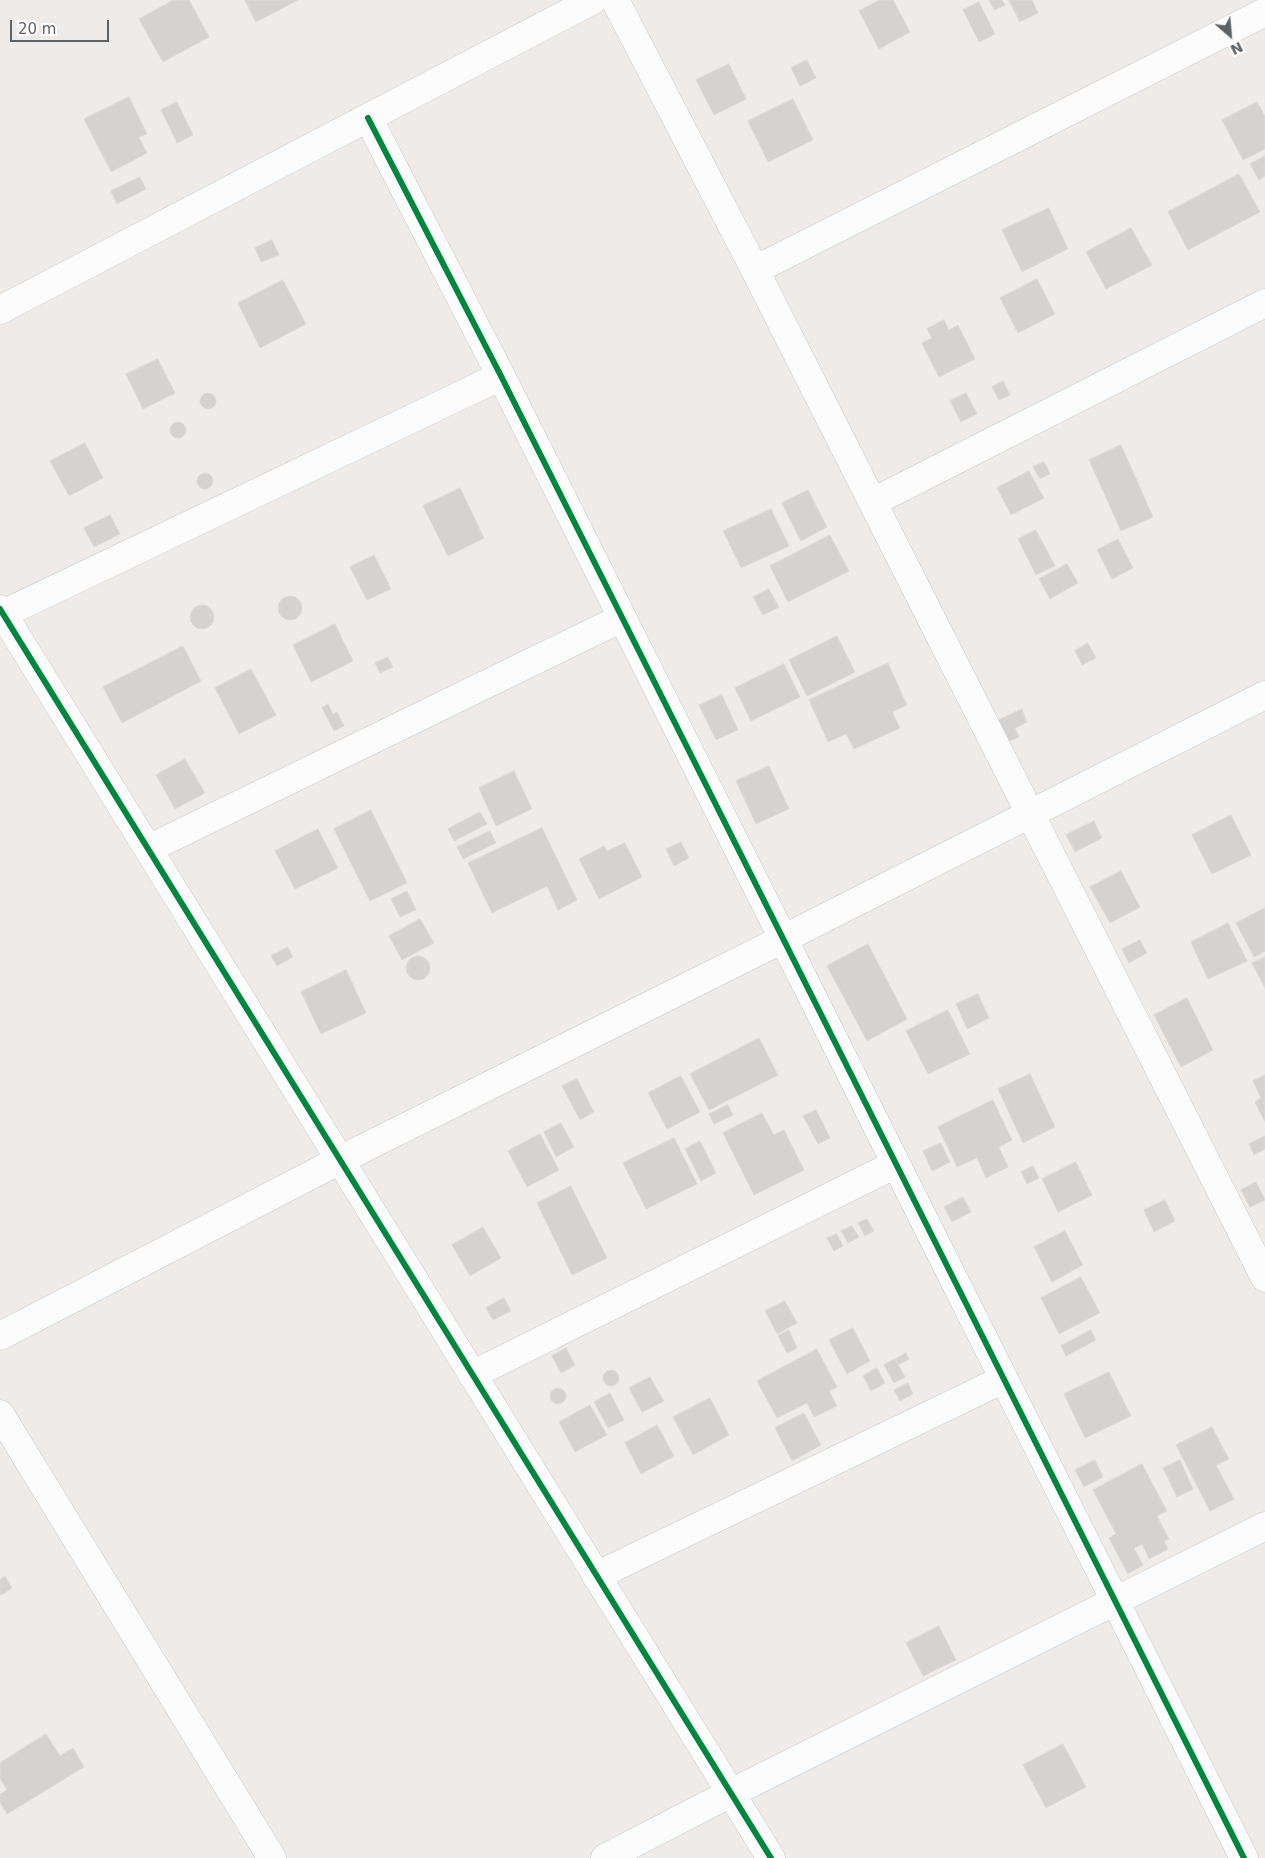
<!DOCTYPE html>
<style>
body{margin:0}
#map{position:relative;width:1265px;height:1858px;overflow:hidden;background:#eeebe8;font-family:"DejaVu Sans",sans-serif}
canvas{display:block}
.north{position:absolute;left:1205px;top:10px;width:50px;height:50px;-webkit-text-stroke:4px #fff;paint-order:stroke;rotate:153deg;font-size:14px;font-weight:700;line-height:20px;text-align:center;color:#5d6366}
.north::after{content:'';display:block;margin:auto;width:18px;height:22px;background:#5d6366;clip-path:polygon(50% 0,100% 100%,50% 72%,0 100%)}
.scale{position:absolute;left:10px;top:20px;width:99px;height:22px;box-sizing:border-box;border:2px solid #5d6366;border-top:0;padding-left:6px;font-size:15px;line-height:18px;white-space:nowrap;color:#5d6366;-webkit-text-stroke:4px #fff;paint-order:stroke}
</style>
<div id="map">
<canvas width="1265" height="1858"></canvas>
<div class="north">N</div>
<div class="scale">20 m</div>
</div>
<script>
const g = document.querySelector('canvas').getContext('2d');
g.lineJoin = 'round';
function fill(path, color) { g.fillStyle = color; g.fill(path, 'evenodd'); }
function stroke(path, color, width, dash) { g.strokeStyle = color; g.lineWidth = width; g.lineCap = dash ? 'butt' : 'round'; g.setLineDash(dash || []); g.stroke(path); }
const building = new Path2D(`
 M174,0H189L209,37L163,62L139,19Z
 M245,0H298L256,22Z
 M880,0H893L910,32L879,49L859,11Z
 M989,0H1002L1005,5L995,10Z
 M1009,0H1032L1038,13L1020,22Z
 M979,2L995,34L979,42L963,10Z
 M807,60L816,78L800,86L791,68Z
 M729,64L746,99L714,115L696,80Z
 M129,97L147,134L139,137L147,153L111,172L84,119Z
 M793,99L813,140L768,162L748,121Z
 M177,102L193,135L177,143L161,110Z
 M1257,102L1265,116V149L1243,160L1222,120Z
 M1265,156V176L1259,180L1250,164Z
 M1239,174L1260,212L1188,250L1168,212Z
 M140,177L146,189L117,204L111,191Z
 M1049,208L1068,249L1022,272L1002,230Z
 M1131,228L1152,265L1106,289L1086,252Z
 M272,240L279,255L261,262L255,248Z
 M1037,279L1055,314L1018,333L1000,298Z
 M283,280L306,324L260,348L238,303Z
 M944,320L949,330L958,325L975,359L939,377L922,343L932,338L927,329Z
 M158,359L175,393L143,409L126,374Z
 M1003,381L1010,395L999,400L992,387Z
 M200 401a8 8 0 1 1 16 0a8 8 0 1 1-16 0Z
 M966,393L977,414L961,422L950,401Z
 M170 430a8 8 0 1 1 16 0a8 8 0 1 1-16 0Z
 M85,443L103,478L69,496L50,461Z
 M1121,445L1153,517L1121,531L1089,460Z
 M1044,462L1050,474L1040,479L1033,467Z
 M1029,471L1044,498L1011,515L997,488Z
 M197 481a8 8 0 1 1 16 0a8 8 0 1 1-16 0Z
 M460,488L484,538L448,556L423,506Z
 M808,490L827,527L801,541L782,503Z
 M771,509L789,546L741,568L723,531Z
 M110,515L120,534L94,547L84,528Z
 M1036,530L1055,566L1036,575L1018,539Z
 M830,535L849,571L788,602L770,566Z
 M1118,539L1133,568L1112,579L1097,550Z
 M374,555L391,589L367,600L350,567Z
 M1067,564L1078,583L1050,599L1039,579Z
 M769,589L779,607L763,615L753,597Z
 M278 608a12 12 0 1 1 24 0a12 12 0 1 1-24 0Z
 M190 617a12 12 0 1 1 24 0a12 12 0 1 1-24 0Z
 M335,624L353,661L311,682L293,645Z
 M837,636L855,672L807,696L789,660Z
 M1088,643L1096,658L1082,665L1075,651Z
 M183,646L201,681L122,723L103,687Z
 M388,657L393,667L380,673L375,663Z
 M888,663L907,705L892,712L900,728L854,749L846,734L828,742L809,700Z
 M784,664L800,697L751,721L735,688Z
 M251,669L276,715L239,734L215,688Z
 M722,695L738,730L716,740L699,705Z
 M328,704L333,714L337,712L344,726L334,731L322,708Z
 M1022,709L1027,722L1015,728L1019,737L1007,742L997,721Z
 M185,759L205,793L175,809L156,775Z
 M769,766L789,809L756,824L736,781Z
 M514,771L532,809L496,826L479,788Z
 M371,810L407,883L370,901L334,829Z
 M480,812L487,824L454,841L448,829Z
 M1231,815L1251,855L1212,874L1192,835Z
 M1094,821L1102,838L1075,852L1066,835Z
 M542,828L577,900L558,910L547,886L492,913L468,863Z
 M318,829L338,868L295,889L275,851Z
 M490,831L496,843L463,859L457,847Z
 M681,842L689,858L674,866L666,849Z
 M625,843L642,877L599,899L579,859L604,846L607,851Z
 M1121,871L1140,907L1110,923L1090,887Z
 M407,891L416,910L400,917L391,899Z
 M1265,908V951L1254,957L1236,923Z
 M420,919L434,943L402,960L389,936Z
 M1228,923L1247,961L1208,979L1191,942Z
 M1140,940L1147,953L1129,963L1122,949Z
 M868,944L907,1019L867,1041L827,966Z
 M288,947L293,957L277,966L271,956Z
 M406 968a12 12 0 1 1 24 0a12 12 0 1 1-24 0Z
 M1265,957V988L1252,963Z
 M346,970L366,1013L321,1034L301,992Z
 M978,994L989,1018L967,1029L956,1004Z
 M1187,998L1213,1050L1181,1067L1154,1015Z
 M948,1010L970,1054L928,1074L906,1031Z
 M759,1038L778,1075L709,1110L690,1074Z
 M1030,1074L1055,1127L1023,1143L998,1089Z
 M1265,1075V1122L1255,1102L1261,1098L1253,1081Z
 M681,1076L700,1112L667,1129L648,1093Z
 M577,1079L594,1112L580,1120L562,1086Z
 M993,1100L1012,1140L999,1147L1008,1167L986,1178L977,1158L957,1167L938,1127Z
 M728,1105L733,1115L714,1124L709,1114Z
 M816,1110L830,1138L818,1144L803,1116Z
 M762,1113L774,1135L784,1130L804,1170L754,1195L723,1133Z
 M561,1123L574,1147L556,1157L544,1132Z
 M540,1134L559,1170L527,1187L508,1151Z
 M1265,1136V1149L1254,1155L1249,1144Z
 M674,1138L697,1184L646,1209L623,1163Z
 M700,1141L716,1173L701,1181L685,1149Z
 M941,1143L950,1162L932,1171L923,1151Z
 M1076,1162L1092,1195L1058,1212L1042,1179Z
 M1033,1166L1039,1178L1027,1184L1021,1172Z
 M1256,1182L1265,1200L1250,1207L1241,1190Z
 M571,1186L607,1258L572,1275L537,1203Z
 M963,1197L971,1212L952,1222L944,1207Z
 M1165,1200L1175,1221L1154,1232L1144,1210Z
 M867,1219L874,1231L865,1236L858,1223Z
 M852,1226L859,1237L848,1243L841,1231Z
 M483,1227L501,1258L470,1276L452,1245Z
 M1065,1231L1083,1265L1052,1282L1034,1247Z
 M837,1234L843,1246L834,1251L827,1238Z
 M1081,1277L1100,1313L1059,1334L1041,1298Z
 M504,1298L511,1311L493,1320L486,1308Z
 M785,1301L797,1323L777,1334L765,1311Z
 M853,1328L870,1361L847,1374L829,1340Z
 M789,1330L797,1348L787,1353L778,1336Z
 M1091,1330L1096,1340L1066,1356L1061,1346Z
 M566,1348L575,1365L561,1373L552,1356Z
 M817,1349L837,1387L829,1391L837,1406L814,1417L807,1403L777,1418L757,1381Z
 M906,1353L909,1359L898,1365L896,1359Z
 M895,1359L905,1377L894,1383L884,1365Z
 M877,1368L885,1383L871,1391L863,1376Z
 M603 1378a8 8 0 1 1 16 0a8 8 0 1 1-16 0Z
 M1109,1372L1131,1416L1085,1438L1064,1394Z
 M650,1377L664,1401L642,1412L629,1388Z
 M908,1383L913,1394L900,1401L894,1390Z
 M550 1396a8 8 0 1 1 16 0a8 8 0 1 1-16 0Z
 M610,1393L624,1420L608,1428L594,1402Z
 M710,1398L729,1435L693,1455L673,1417Z
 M590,1405L607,1435L575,1452L559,1422Z
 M804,1413L821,1445L792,1461L775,1428Z
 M657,1425L674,1456L641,1474L625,1443Z
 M1212,1427L1229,1459L1216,1465L1234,1499L1210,1511L1176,1445Z
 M1095,1460L1103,1477L1084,1487L1075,1470Z
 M1180,1460L1193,1489L1177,1497L1163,1468Z
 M1142,1464L1167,1511L1157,1516L1169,1539L1164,1541L1168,1549L1149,1559L1142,1544L1134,1548L1143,1565L1128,1574L1109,1538L1116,1534L1093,1490Z
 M5,1576L12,1588L0,1596V1580Z
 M939,1626L956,1660L923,1676L906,1643Z
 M46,1734L60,1756L73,1748L84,1767L7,1814L0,1802V1794L7,1790L0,1778V1763Z
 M1063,1744L1086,1787L1046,1808L1023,1765Z`);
const minor = new Path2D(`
 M615,0L755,270L1265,1278
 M368,118L501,376L1244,1858
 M755,270L1265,12
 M0,310L593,0
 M873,502L1265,303
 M0,609L771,1858
 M3,614L501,376
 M148,849L622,618
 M0,1336L340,1160L783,939L1265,695
 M472,1375L896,1164
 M0,1414L272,1858
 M596,1576L1004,1379
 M605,1858L731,1793L1265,1526`);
const cycleway = new Path2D(`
 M368,118L501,376L1244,1858
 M0,609L771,1858`);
fill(building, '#d5d3d2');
stroke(building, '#dddad8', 1);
stroke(minor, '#cacaca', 29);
stroke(minor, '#fcfcfc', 28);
stroke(cycleway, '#00873e', 6);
</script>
